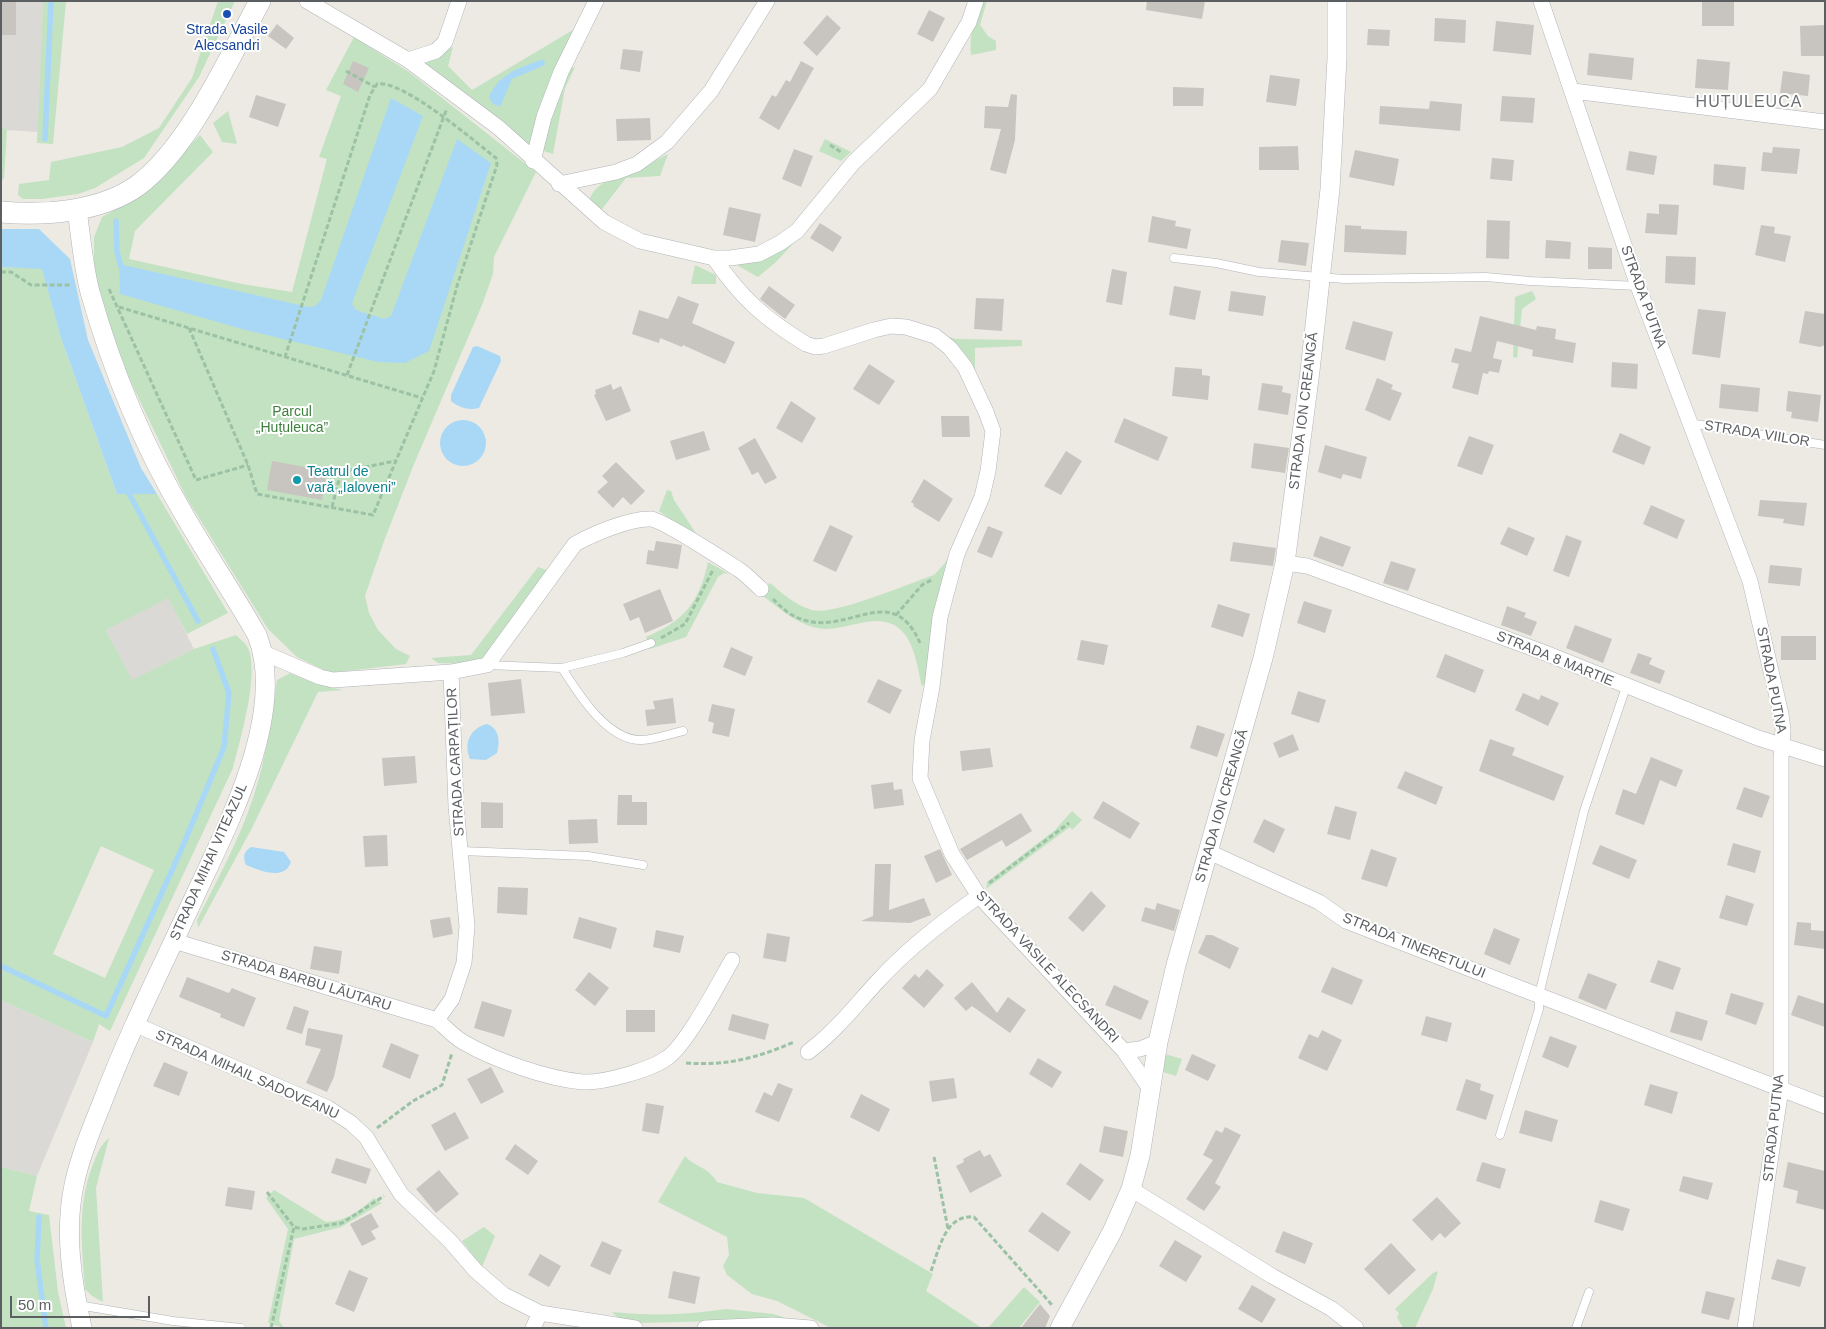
<!DOCTYPE html>
<meta charset="utf-8">
<style>
body{margin:0}
#map{position:relative;width:1826px;height:1329px;overflow:hidden;background:#eceae3;font-family:Helvetica,sans-serif}
canvas{display:block}
.frame{position:absolute;inset:0;border:2px solid #5b5f62;pointer-events:none}
.scale{position:absolute;left:10px;top:1296px;width:140px;height:22px;box-sizing:border-box;border:2px solid #5b5f62;border-top:0;padding-left:6px;font-size:15px;line-height:18px;white-space:nowrap;color:#5b5f62;-webkit-text-stroke:4px #fff;paint-order:stroke}
</style>
<div id="map">
<canvas width="1826" height="1329"></canvas>
<div class="frame"></div>
<div class="scale">50 m</div>
</div>
<script>
const g = document.querySelector('canvas').getContext('2d');
g.lineJoin = 'round';
function fill(path, color) { g.fillStyle = color; g.fill(path, 'evenodd'); }
function stroke(path, color, width, dash) { g.strokeStyle = color; g.lineWidth = width; g.lineCap = dash ? 'butt' : 'round'; g.setLineDash(dash || []); g.stroke(path); }
function write(font, color, halo, rows, align = 'center') {
  g.font = font + ' Helvetica,sans-serif'; g.lineWidth = 4; g.setLineDash([]); g.textBaseline = 'middle'; g.strokeStyle = halo; g.fillStyle = color; for (const [text, x, y, turn = 0] of rows) {
    g.save(); g.translate(x, y); g.rotate((+turn || 0) * Math.PI / 180); g.textAlign = isNaN(turn) ? turn : align; if (halo) g.strokeText(text, 0, 0); g.fillText(text, 0, 0); g.restore();
  }
}
const industrial = new Path2D(`
 M1,1H43L38,132L7,130L1,126Z
 M168,597L194,649L132,681L106,630Z
 M1,1000L93,1042L37,1176L1,1167Z`);
const green = new Path2D(`
 M43,1H66L53,144L37,143Z
 M218,1H235L199,77L144,158L95,188L78,194L42,199H23L18,195L19,184L49,180L51,162L122,147L159,128L192,78Z
 M981,1H987L980,25L988,36L996,41V50L971,55C969,35 974,20 981,1Z
 M578,27L530,147L473,99L424,64L453,47L448,66L472,90Z
 M354,37L409,72L536,172L494,257L493,274L482,305L414,464L384,541L365,596L369,613L378,630L396,649L410,656L406,664L330,673L297,657L268,629L186,497L126,372L104,310L94,269V237L102,217L139,196L200,135L213,152L135,231L129,259L242,284L292,292L327,159L319,157L341,96L326,90Z
 M575,67L565,88L553,154L541,150L548,120L568,69Z
 M228,111L237,144L222,142L213,123Z
 M1,126L7,130L4,178L1,182Z
 M825,139L851,152L841,161L819,151Z
 M668,154L660,176L626,178L602,209L592,203L590,198C599,178 618,179 636,171C647,167 657,159 668,154Z
 M804,232L776,262L758,277L735,264Z
 M695,265L716,275V284H691Z
 M1,267L42,268L61,338L117,494H157L228,613L187,634L168,598L106,630L132,680L194,649L236,635C239,638 244,642 247,646C261,671 240,740 233,768L110,1031L99,1024L93,1042L1,1000ZM101,846L154,870L105,978L53,954Z
 M1532,291L1536,299L1522,309L1517,358L1513,357L1515,297Z
 M949,337L956,339L1022,340V346L975,348V374L962,352Z
 M667,490L671,491L674,500L701,541L659,511Z
 M953,549L930,675L922,687C915,655 911,614 866,622C853,624 839,629 825,629C800,628 778,607 759,593L770,583C782,593 796,606 812,610C834,616 910,583 934,575L945,563Z
 M708,562L729,574L724,573L718,577L686,637L650,649L646,637C684,621 699,603 708,562Z
 M538,567L549,571L483,659L465,664L438,663L431,658L471,655Z
 M290,673L320,685L343,690L318,692L252,828L198,928L197,920C217,880 240,839 254,795C266,758 271,719 277,680Z
 M1072,811L1082,820L1072,830L1070,827L986,889L987,882L1055,830Z
 M1165,1054L1182,1059L1176,1076L1160,1071Z
 M109,1138L96,1188L103,1302L92,1296L85,1289C82,1247 77,1207 92,1167C97,1155 99,1146 109,1138Z
 M685,1156C697,1169 706,1165 717,1182L757,1193L804,1198L933,1274L926,1291L982,1328H831L777,1301L752,1294L727,1275L723,1266L729,1255L727,1237L658,1202Z
 M1,1167L37,1176L29,1211L49,1215L58,1292L66,1328H1Z
 M274,1190L326,1222C346,1221 360,1211 374,1198L382,1203L341,1227L294,1239L279,1321L284,1328L268,1323L288,1229L266,1198Z
 M484,1227L495,1236L482,1267L462,1241Z
 M1438,1271L1433,1289L1415,1328H1403L1397,1317L1399,1313L1395,1309L1433,1273Z
 M1024,1287L1040,1302L1019,1328H988Z
 M726,1309L773,1314L803,1323L718,1321L638,1323L620,1320L612,1312C651,1316 688,1315 726,1309Z`);
const water = new Path2D(`
 M544,59L545,65L512,79L500,107L492,103L489,97C499,73 521,67 544,59Z
 M391,98L423,116L354,298L352,304L356,310L384,319L391,316L457,139L491,163L429,351L405,363L378,362L242,329L120,294L119,264L308,307L315,306L321,300Z
 M1,229H39L70,259L88,340L141,468L157,494H117L61,338L42,269L1,267Z
 M477,346L500,356L501,361L479,408C469,411 458,407 451,401V395L473,347Z
 M440 443a23 23 0 1 1 46 0a23 23 0 1 1-46 0Z
 M487,724C500,729 500,742 497,753L486,760L470,759C463,742 471,728 487,724Z
 M251,847L284,852L291,862C284,881 261,871 246,865C243,857 243,852 251,847Z`);
const stream = new Path2D(`
 M45,139L51,1
 M116,221L117,252L122,270
 M126,488L198,621
 M1,966L106,1016L182,848L224,747L229,693L213,649
 M39,1217L37,1260L46,1328`);
const building = new Path2D(`
 M1,1H16V35H1Z
 M1147,1H1205L1202,19L1146,10Z
 M1702,1H1734V26H1702Z
 M929,10L945,18L933,42L917,34Z
 M827,15L841,28L817,56L803,43Z
 M1435,18L1466,20L1465,43L1434,41Z
 M1496,21L1534,25L1531,55L1493,51Z
 M277,24L294,38L286,49L268,36Z
 M1825,25V56H1801L1800,26Z
 M1368,29L1390,30L1389,46L1367,45Z
 M623,49L643,51L640,72L620,69Z
 M1589,53L1634,58L1632,80L1587,75Z
 M1697,59L1730,62L1728,90L1695,88Z
 M353,61L369,68L358,92L343,84Z
 M801,61L814,68L779,130L759,118L772,95L776,97L786,80L790,82Z
 M1783,71L1810,75L1808,96L1780,93Z
 M1270,75L1300,79L1296,106L1266,102Z
 M1173,87L1204,88L1203,106H1173Z
 M1011,94L1017,95L1015,140L1006,174L990,170L1001,129L984,128L985,106L1008,107Z
 M256,95L286,104L278,127L249,117Z
 M1502,96L1535,98L1533,123L1500,121Z
 M1430,101L1462,104L1460,131L1379,124L1380,106L1429,109Z
 M650,118L651,140L617,141L616,119Z
 M1298,146L1299,170H1259V147Z
 M1773,147L1800,149L1797,174L1761,171L1763,152L1772,153Z
 M794,149L813,156L801,187L782,179Z
 M1355,150L1399,159L1394,186L1349,177Z
 M1629,151L1657,156L1654,175L1626,170Z
 M1492,158L1514,160L1512,181L1490,179Z
 M1714,164L1746,167L1744,190L1713,185Z
 M1659,204L1679,205L1677,235L1645,233L1647,213L1659,214Z
 M729,207L761,214L755,242L723,235Z
 M1152,216L1176,221L1175,226L1191,229L1187,249L1148,242Z
 M1487,220L1510,221L1509,259L1486,258Z
 M820,223L842,237L833,252L810,238Z
 M1345,225L1361,226V229L1407,231L1406,255L1344,252Z
 M1761,225L1775,227L1774,233L1791,236L1785,262L1755,255Z
 M1281,240L1309,243L1306,266L1278,262Z
 M1546,240L1571,242L1570,259L1545,258Z
 M1588,247L1612,248V269H1588Z
 M1666,256L1696,257L1695,285L1665,283Z
 M1112,269L1127,272L1122,305L1106,302Z
 M769,286L795,305L785,319L760,299Z
 M1174,286L1201,291L1195,320L1169,315Z
 M1231,291L1266,296L1263,316L1228,311Z
 M678,296L699,304L692,323L735,342L725,364L683,345L682,347L660,338L659,343L632,334L639,310L668,319Z
 M976,298L1004,299L1002,331L974,329Z
 M1698,309L1726,312L1720,358L1692,354Z
 M1805,311L1825,314V345L1820,347L1799,343Z
 M1480,316L1536,330L1537,326L1556,329L1555,339L1576,343L1573,363L1532,356L1533,350L1497,341L1493,358L1502,360L1499,373L1489,371L1488,374L1483,373L1478,395L1452,388L1459,364L1451,362L1455,348L1471,352Z
 M1353,321L1393,332L1385,361L1345,349Z
 M1612,362L1638,364L1637,389L1611,387Z
 M869,364L895,381L879,405L853,389Z
 M1175,367L1202,369V375L1210,376L1208,400L1172,396Z
 M1377,378L1393,385L1391,389L1402,393L1390,421L1365,410Z
 M1262,383L1283,386L1282,392L1291,394L1288,415L1258,410Z
 M611,384L613,390L621,386L631,411L606,421L594,395L596,394L595,390Z
 M1721,384L1760,388L1758,412L1719,408Z
 M1788,391L1821,395L1818,422L1791,418L1792,412L1786,411Z
 M791,401L816,418L802,443L776,428Z
 M941,416H969L970,437H942Z
 M1124,418L1168,437L1158,461L1114,442Z
 M704,431L710,450L676,460L670,441Z
 M1620,433L1651,447L1644,465L1612,452Z
 M1469,436L1494,445L1482,475L1457,466Z
 M755,438L777,478L765,484L758,472L752,475L738,448Z
 M1254,443L1289,448L1285,473L1251,468Z
 M1325,445L1367,457L1361,479L1343,474L1341,479L1318,472Z
 M1066,451L1082,461L1061,495L1044,486Z
 M272,461L327,471L322,500L267,490Z
 M616,462L645,491L631,505L623,497L613,508L597,492L608,482L602,476Z
 M924,479L953,499L939,522L913,506L914,504L911,502Z
 M1760,500L1807,503L1804,526L1783,523L1784,519L1758,516Z
 M1651,505L1685,520L1677,539L1643,524Z
 M830,525L853,536L836,572L813,561Z
 M988,526L1003,532L992,558L977,552Z
 M1508,527L1535,538L1527,556L1500,544Z
 M1566,535L1582,541L1569,577L1553,571Z
 M1320,536L1351,547L1343,567L1313,556Z
 M656,541L682,545L678,569L646,564L648,550L654,551Z
 M1233,542L1276,548L1273,566L1230,561Z
 M1391,561L1416,569L1408,591L1383,583Z
 M1770,565L1802,568L1800,586L1768,583Z
 M660,589L673,621L645,633L639,617L630,621L623,604Z
 M1304,601L1332,610L1325,633L1297,623Z
 M1218,604L1250,614L1243,637L1211,627Z
 M1507,606L1526,613L1524,617L1537,622L1531,636L1501,625Z
 M1575,625L1612,639L1603,663L1566,648Z
 M1781,636H1816V660H1781Z
 M1081,640L1108,645L1104,665L1077,660Z
 M731,647L753,657L745,676L723,667Z
 M1638,653L1652,658L1649,664L1665,671L1660,684L1630,673Z
 M1445,654L1484,670L1475,693L1436,677Z
 M521,679L525,713L491,716L488,683Z
 M878,679L902,690L890,714L867,702Z
 M1298,691L1326,700L1319,723L1291,714Z
 M1523,693L1539,700L1541,695L1559,703L1548,726L1515,710Z
 M673,698L676,723L647,726L645,710L655,709L653,701Z
 M712,704L735,709L729,737L712,733L714,723L708,721Z
 M1197,725L1225,734L1217,757L1190,748Z
 M1293,734L1299,750L1279,758L1273,743Z
 M1490,739L1515,748L1512,755L1564,776L1554,801L1479,771Z
 M990,748L993,767L962,771L960,751Z
 M415,756L417,783L384,786L382,758Z
 M1651,757L1683,770L1676,787L1660,780L1644,825L1615,814L1623,789L1636,794Z
 M1405,771L1443,787L1436,805L1397,788Z
 M893,782L894,790L902,789L904,805L874,809L871,785Z
 M1744,787L1770,796L1762,818L1736,809Z
 M618,795H632V802H647V825H617Z
 M1103,801L1140,823L1130,839L1093,818Z
 M481,802L503,803V828H481Z
 M1335,806L1357,812L1350,840L1327,834Z
 M1021,813L1032,831L1006,847L1002,840L967,860L960,849Z
 M597,819L598,843L569,844L568,820Z
 M1264,819L1285,829L1274,853L1253,842Z
 M387,835L388,866L365,867L363,836Z
 M1733,843L1761,851L1755,873L1727,865Z
 M1600,845L1637,860L1629,879L1592,864Z
 M940,849L952,875L936,883L924,856Z
 M1371,849L1397,858L1387,887L1361,879Z
 M875,864H891L889,910L924,898L931,915L910,923L861,921L873,916Z
 M498,887L528,888L527,915L497,913Z
 M1091,891L1106,906L1083,932L1068,918Z
 M1726,895L1754,904L1747,926L1719,918Z
 M1157,903L1180,910L1174,931L1141,921L1145,907L1155,910Z
 M450,917L453,934L433,938L430,920Z
 M579,917L617,928L611,949L573,938Z
 M1797,922L1811,923V930L1825,931V949L1794,945Z
 M1494,928L1520,939L1510,965L1484,954Z
 M656,930L684,936L680,953L653,947Z
 M767,933L790,937L786,962L763,958Z
 M1206,935H1212L1239,948L1230,969L1198,953Z
 M314,946L342,951L339,974L310,969Z
 M1658,960L1681,968L1673,990L1650,982Z
 M1332,967L1363,980L1352,1005L1321,992Z
 M927,969L944,985L924,1008L902,988L915,974L919,978Z
 M589,972L609,988L595,1006L575,990Z
 M1588,973L1617,984L1606,1010L1578,998Z
 M187,977L229,993L232,988L256,998L244,1027L220,1017L221,1014L179,997Z
 M972,982L997,1013L1008,997L1026,1010L1010,1033L972,1006L966,1011L954,998Z
 M1114,985L1149,1001L1141,1020L1105,1005Z
 M1731,993L1764,1003L1756,1025L1725,1014Z
 M1798,995L1825,1004V1027L1791,1015Z
 M482,1001L512,1010L504,1037L474,1028Z
 M294,1006L309,1011L302,1034L286,1029Z
 M626,1010H655V1032H626Z
 M1676,1011L1708,1021L1702,1041L1670,1032Z
 M732,1014L769,1024L765,1040L728,1030Z
 M1426,1016L1452,1023L1447,1042L1421,1035Z
 M308,1028L343,1035L334,1077L327,1092L306,1083L321,1049L305,1045Z
 M1322,1030L1342,1040L1327,1071L1298,1058L1309,1034L1318,1038Z
 M1550,1036L1577,1046L1568,1068L1542,1057Z
 M391,1043L419,1055L410,1079L382,1067Z
 M1192,1054L1216,1065L1208,1081L1185,1070Z
 M1038,1058L1062,1072L1052,1088L1029,1074Z
 M164,1062L188,1072L179,1096L153,1086Z
 M491,1067L504,1092L481,1104L467,1079Z
 M954,1078L957,1098L932,1102L929,1081Z
 M1466,1079L1481,1084L1480,1090L1494,1095L1486,1120L1456,1110Z
 M778,1083L793,1089L779,1122L755,1112L764,1092L772,1096Z
 M1650,1084L1678,1092L1672,1114L1644,1105Z
 M861,1094L890,1109L879,1132L850,1117Z
 M646,1103L664,1106L659,1134L642,1131Z
 M1525,1110L1558,1120L1552,1142L1519,1133Z
 M455,1112L469,1138L445,1151L431,1125Z
 M1104,1126L1128,1131L1123,1157L1099,1152Z
 M1225,1127L1241,1135L1215,1183L1221,1187L1204,1211L1186,1199L1213,1160L1203,1155L1216,1130L1222,1133Z
 M515,1144L538,1161L528,1175L505,1159Z
 M980,1150L984,1157L990,1154L1002,1176L970,1193L956,1166L964,1162L963,1159Z
 M336,1158L371,1169L366,1184L331,1173Z
 M1482,1162L1506,1169L1500,1189L1476,1181Z
 M1788,1162L1825,1171V1210L1796,1203L1798,1191L1783,1187Z
 M1080,1163L1104,1180L1090,1201L1066,1184Z
 M439,1170L459,1194L436,1213L416,1189Z
 M1683,1176L1713,1183L1708,1200L1679,1191Z
 M228,1187L255,1191L252,1210L225,1206Z
 M1437,1197L1461,1223L1445,1238L1440,1233L1432,1241L1412,1220Z
 M1600,1200L1630,1209L1623,1231L1594,1222Z
 M1042,1212L1071,1232L1058,1252L1028,1231Z
 M371,1213L379,1227L371,1231L376,1239L362,1246L350,1224Z
 M1283,1231L1313,1243L1305,1264L1275,1252Z
 M1175,1240L1202,1256L1186,1282L1159,1266Z
 M602,1241L622,1250L610,1275L590,1266Z
 M1391,1243L1416,1270L1389,1295L1364,1269Z
 M540,1254L561,1266L549,1287L528,1275Z
 M1777,1259L1806,1267L1800,1287L1771,1279Z
 M349,1270L368,1278L354,1312L335,1304Z
 M673,1271L700,1277L695,1304L668,1298Z
 M1252,1285L1276,1299L1262,1323L1238,1309Z
 M1706,1291L1735,1298L1729,1320L1701,1313Z
 M1040,1304L1050,1316L1045,1328H1021Z`);
const path = new Path2D(`
 M346,71L375,87
 M830,145L841,152
 M1,272H11L31,285H70
 M109,289L196,480L248,465
 M119,307L422,398
 M189,328L248,465L257,494L373,515L434,371L457,286L497,165L496,158C474,141 402,79 377,84L370,95L285,357
 M347,375L447,108
 M332,507L341,472L395,461
 M773,599C781,607 789,615 801,619C848,637 892,579 920,643
 M896,615L922,585L933,579
 M661,638L685,624L713,570
 M989,883L1069,823
 M686,1063C727,1066 757,1058 794,1042
 M377,1128L413,1101L442,1085L452,1053
 M934,1157L948,1229
 M267,1192L294,1227L303,1229L342,1223L384,1196
 M931,1271C939,1250 945,1214 974,1217L1052,1305
 M271,1328L294,1227`);
const service = new Path2D(`
 M1174,258L1216,263L1259,272L1344,279L1486,277L1530,281L1638,286
 M1689,423L1825,445
 M487,665L562,668L623,653L651,643
 M562,668C578,693 607,741 642,740C656,739 670,734 683,731
 M461,851L588,856L643,865
 M1500,1135L1539,1009V995L1584,811L1626,687
 M78,1305L173,1321L241,1328
 M1576,1328L1589,1292`);
const minor = new Path2D(`
 M307,1L408,60L499,128L604,222L640,241L714,258C741,298 765,319 806,344L815,347L824,346L874,330L891,326L906,327L935,336L950,348L965,367L986,412L993,431L988,471L982,497L957,554L940,617L932,687L922,740L920,778L952,854L979,896L1124,1051L1150,1089
 M1541,1L1638,286L1750,581L1781,714L1783,730L1781,759V1089L1745,1328
 M408,60L436,51L445,42L459,1
 M1573,91L1825,122
 M533,161L544,117L561,72L596,1
 M559,184L616,172L637,164L667,142L711,91L767,1
 M714,258H730L759,254L780,243L797,231L853,163L930,89L969,22L976,1
 M1285,563L1307,566L1540,651L1758,738L1825,759
 M264,653L320,677L333,680L451,672L487,665L575,544C593,534 630,518 651,519C662,520 724,560 738,569C746,574 753,582 761,589
 M1209,852L1319,902L1346,921L1825,1106
 M174,941L437,1020C445,1027 454,1037 463,1042C494,1060 547,1079 583,1082C604,1083 650,1070 667,1058C688,1043 718,984 732,960
 M437,1020L452,999L464,963L467,926L456,806L451,672
 M134,1024L328,1108L351,1123L366,1137L401,1194L450,1241L476,1271L504,1295L540,1313L635,1328
 M1124,1051L1140,1049L1158,1042
 M808,1052C836,1031 854,1007 877,982C907,949 943,921 979,896
 M1131,1189L1272,1276L1332,1309L1356,1328
 M533,1328L540,1313
 M705,1328L773,1325L811,1328`);
const tertiary = new Path2D(`
 M77,210C81,237 83,265 90,292C112,370 145,449 186,518C209,558 235,596 257,635C288,714 226,828 193,900C162,967 128,1034 102,1103C91,1130 80,1157 74,1185C64,1232 72,1282 82,1328
 M1060,1328L1112,1232L1131,1189L1140,1156L1158,1042L1176,965L1263,658L1285,563L1310,371L1330,189L1337,58V1`);
const secondary = new Path2D(`
 M1,212C44,216 100,212 137,186C189,148 229,58 260,1`);
const markers = [
 [227,14,5,"#1a4fb4"],
 [297,480,5,"#0f9aa8"]
];
const transitNames = [
 ["Strada Vasile",227,30],
 ["Alecsandri",227,46]
];
const streetNames = [
 ["STRADA PUTNA",1643,297,70],
 ["STRADA ION CREANGĂ",1304,411,-83],
 ["STRADA VIILOR",1757,434,9],
 ["STRADA 8 MARTIE",1555,659,22],
 ["STRADA PUTNA",1771,680,79],
 ["STRADA CARPAȚILOR",456,762,-93],
 ["STRADA ION CREANGĂ",1222,806,-74],
 ["STRADA MIHAI VITEAZUL",209,862,-66],
 ["STRADA TINERETULUI",1414,946,22],
 ["STRADA VASILE ALECSANDRI",1047,967,47],
 ["STRADA BARBU LĂUTARU",306,981,17],
 ["STRADA MIHAIL SADOVEANU",247,1075,24],
 ["STRADA PUTNA",1774,1128,-84]
];
const parkNames = [
 ["Parcul",292,412],
 ["„Huțuleuca”",292,428]
];
const cultureNames = [
 ["Teatrul de",307,472],
 ["vară „Ialoveni”",307,488]
];
const quarterNames = [
 ["HUȚULEUCA",1749,103]
];
fill(industrial, '#dbd9d5');
fill(green, '#c3e2c2');
fill(water, '#a9d8f6');
stroke(stream, '#a9d8f6', 5.5);
fill(building, '#c8c5c0');
stroke(service, '#b1b4b7', 9);
stroke(minor, '#b1b4b7', 16);
stroke(tertiary, '#b1b4b7', 20);
stroke(secondary, '#b0b3b7', 22);
stroke(path, '#9cc2a5', 3, [5, 2.5]);
stroke(service, '#fff', 8);
stroke(minor, '#fff', 15);
stroke(tertiary, '#fff', 19);
stroke(secondary, '#fff', 21);
for (const [x, y, r, color] of markers) { const dot = new Path2D(); dot.arc(x, y, r, 0, 2 * Math.PI); g.fillStyle = color; g.fill(dot); stroke(dot, '#fff', 2); }
write('14px', '#164399', '#fff', transitNames);
write('14px', '#5b5f62', '#fff', streetNames);
write('14px', '#3d803d', '#fff', parkNames);
write('14px', '#0d838f', '#fff', cultureNames, 'left');
g.letterSpacing = '1px';
write('16px', '#6c7174', '#fff', quarterNames);
g.letterSpacing = '0px';
</script>
